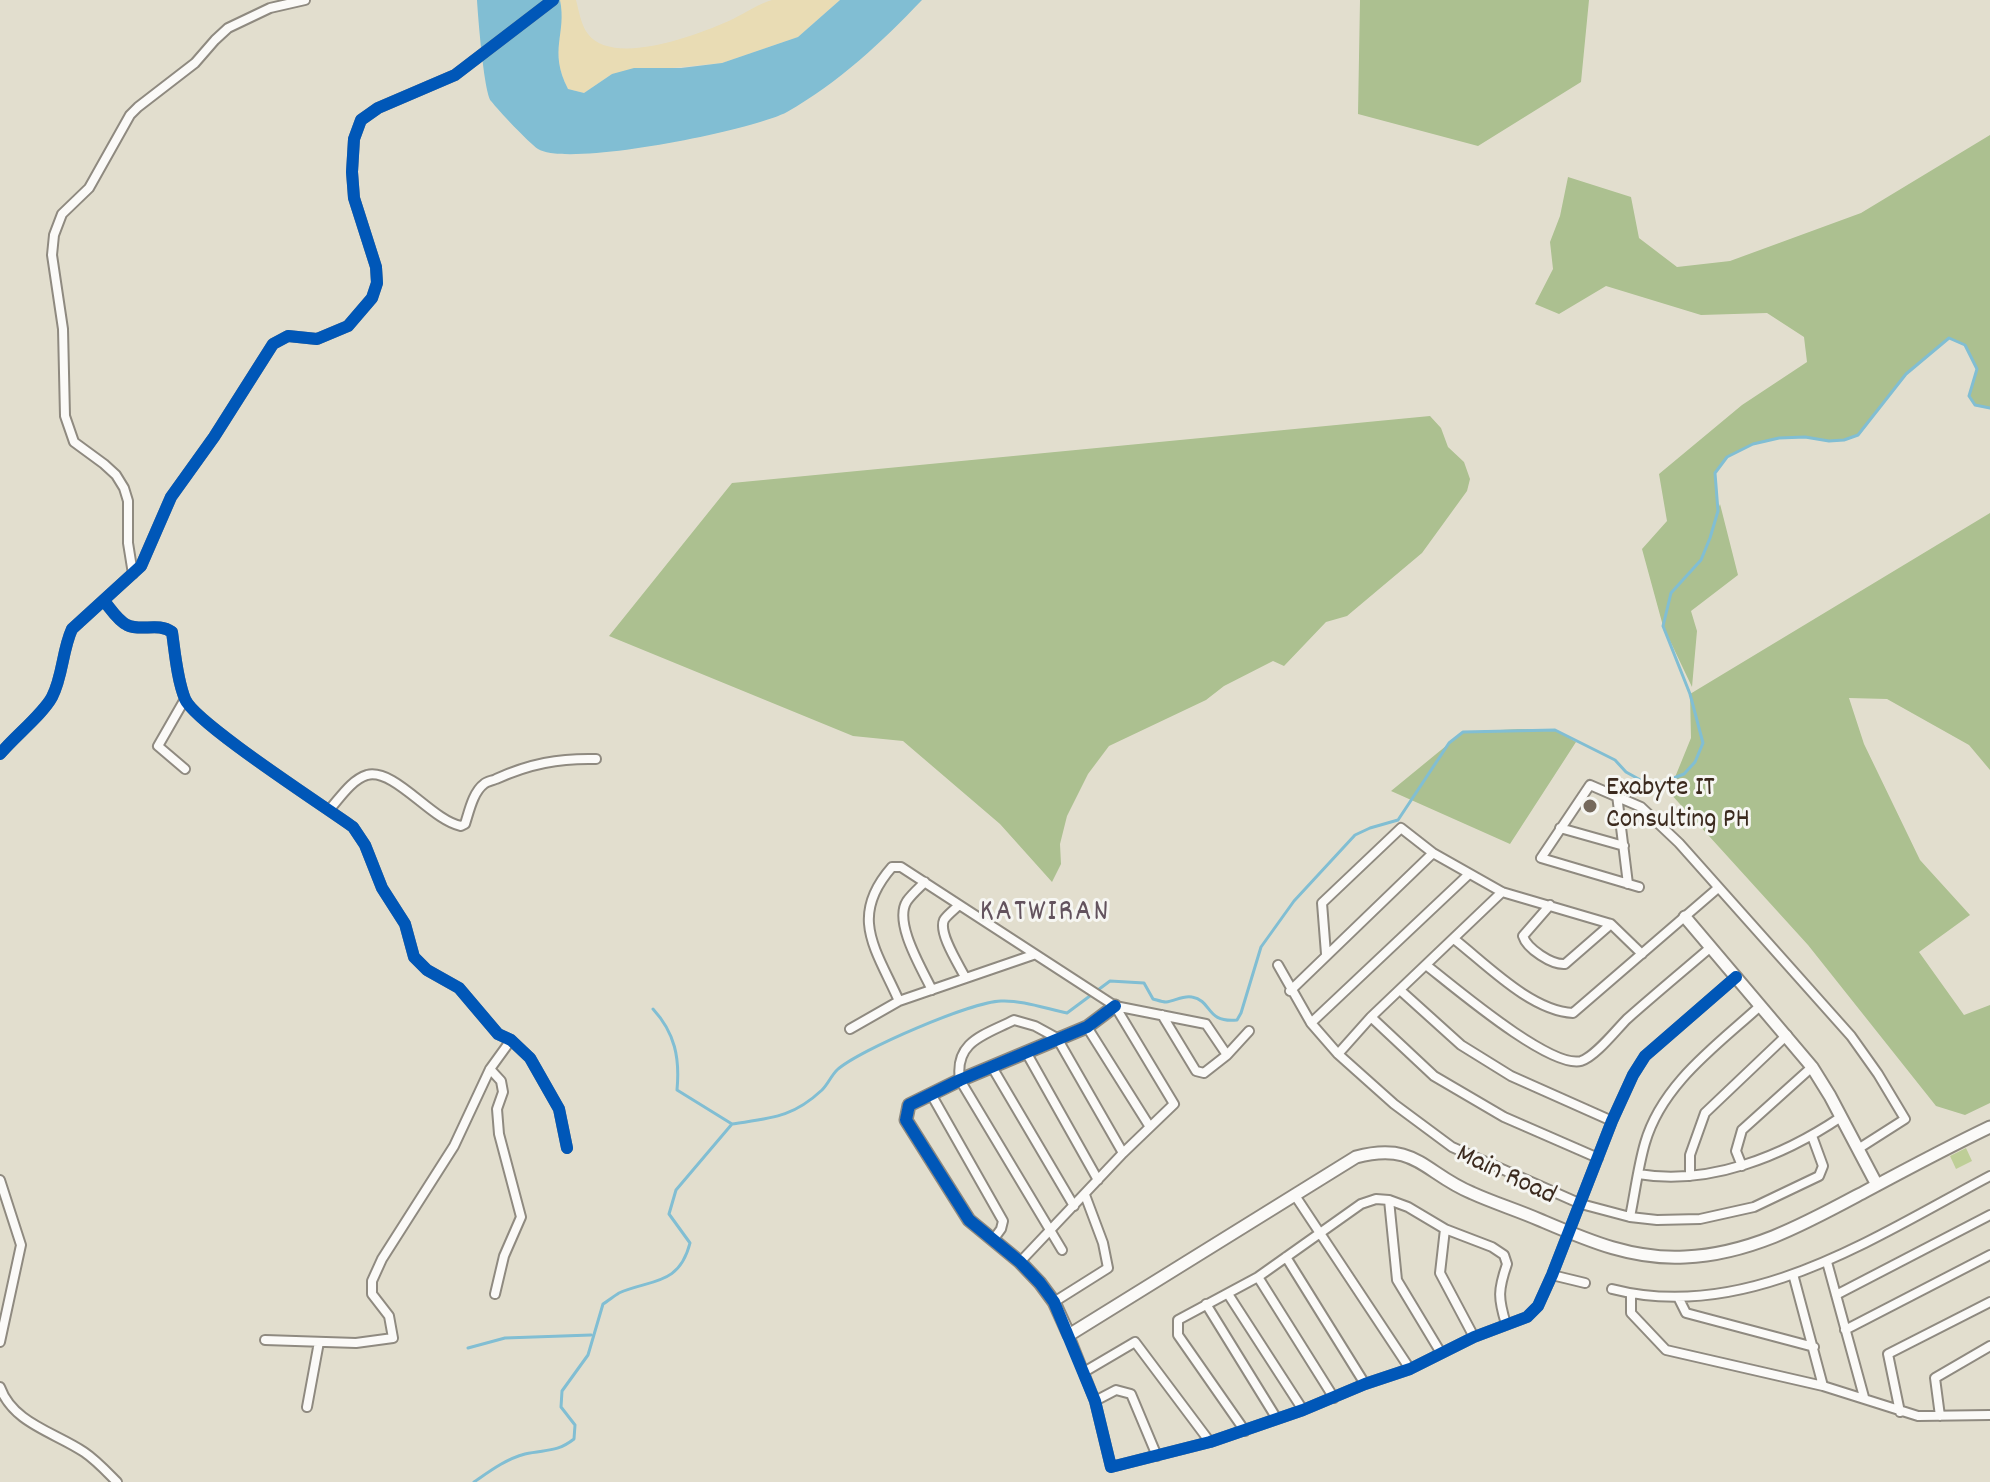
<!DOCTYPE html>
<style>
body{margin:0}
canvas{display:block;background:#e2dece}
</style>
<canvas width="1990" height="1482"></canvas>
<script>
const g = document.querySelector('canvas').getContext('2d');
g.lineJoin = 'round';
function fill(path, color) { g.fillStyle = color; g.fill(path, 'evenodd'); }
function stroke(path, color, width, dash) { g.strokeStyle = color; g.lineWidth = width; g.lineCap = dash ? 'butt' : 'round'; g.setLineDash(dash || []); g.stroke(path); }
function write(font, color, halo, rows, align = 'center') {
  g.font = font + ' Dekko,sans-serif'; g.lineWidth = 6; g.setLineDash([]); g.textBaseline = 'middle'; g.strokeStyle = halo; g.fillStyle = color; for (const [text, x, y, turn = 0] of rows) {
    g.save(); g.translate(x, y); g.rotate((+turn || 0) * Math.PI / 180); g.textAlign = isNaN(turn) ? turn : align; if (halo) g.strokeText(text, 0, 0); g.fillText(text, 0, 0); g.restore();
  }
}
const green = new Path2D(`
 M1966,1148L1972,1161L1956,1169L1950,1156Z`);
const forest = new Path2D(`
 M1360,0H1589L1581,82L1478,146L1358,114Z
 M1990,135V408L1975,405L1969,396L1977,369L1965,345L1949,338L1906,374L1858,435L1844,440L1829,441L1805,437L1779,438L1753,444L1727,457L1715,473L1718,509L1720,504L1738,575L1691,611L1697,631L1692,687L1663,626L1642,549L1667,521L1659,474L1742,405L1807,362L1804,337L1767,313L1701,315L1606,286L1559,314L1535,304L1553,269L1550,242L1560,216L1568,177L1631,197L1639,238L1677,267L1730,261L1861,213Z
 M1430,416L1441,428L1448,447L1464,462L1470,479L1467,491L1422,553L1347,616L1326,622L1284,666L1273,661L1224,686L1206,700L1109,746L1088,774L1067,816L1060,844L1061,864L1052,882L1000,824L903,741L853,736L609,636L732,483Z
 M1990,513V770L1969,745L1887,699L1849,698L1864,744L1920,860L1970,915L1919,952L1964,1015L1990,1005V1103L1965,1115L1936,1106L1808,945L1669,792L1691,738L1690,694Z
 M1519,729L1555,730L1576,742L1510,844L1391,791L1463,732Z`);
const sand = new Path2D(`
 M560,0H576C579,11 581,25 588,34C614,68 703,33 733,19C745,13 760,3 772,0C790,0 820,0 840,0L798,37L722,63L612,74L584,93L568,89C548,49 566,35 560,0Z`);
const water = new Path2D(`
 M477,0H560C567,35 548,49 568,89L584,93L612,74L634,68H681L722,63L798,37L840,0H922C882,42 838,83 787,112C754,130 568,168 538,149C528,142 499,111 491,101C484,92 478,16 477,0Z`);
const stream = new Path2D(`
 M653,1009C675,1033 680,1058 677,1090L732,1124
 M468,1348L505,1338L591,1335
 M474,1482C490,1471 506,1459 525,1454C546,1449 556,1453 574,1439L575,1425L561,1407L562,1391L588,1355L603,1304C608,1301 614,1296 619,1293C651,1279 679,1286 690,1243L669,1214L676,1190L732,1124C771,1118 792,1118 822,1090C828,1084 831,1076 837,1070C859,1050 971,1002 1001,1001C1022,1000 1047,1009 1067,1013L1110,981L1144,983L1153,999C1157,1000 1162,1002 1166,1002C1175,1001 1183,995 1192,997C1213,1001 1205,1023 1237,1020L1241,1013L1261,947L1294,901L1355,835L1370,828L1398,820L1449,743L1463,732L1555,730L1615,760L1626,772L1644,782L1661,783L1684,774L1695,762L1703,743L1690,694L1663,626L1671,593L1701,560L1710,538L1718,511L1715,473L1727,457L1753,444L1779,438L1805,437L1829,441L1844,440L1858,435L1906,374L1949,338L1965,345L1977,369L1969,396L1975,405L1990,408`);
const street = new Path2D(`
 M133,574L128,543V501L124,488L116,475L104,464L74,442L65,416L63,329L52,255L54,235L62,214L89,188L130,115L138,107L195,63L215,40L228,28L270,8L305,0
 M104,601C111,609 117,620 127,625C142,632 157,622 172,632C175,653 177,679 185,699C195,723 324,806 353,827L365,845L382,888L405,924L414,957L427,970L459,988L498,1034L511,1040L530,1058L559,1109L567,1148
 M0,754C14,737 43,714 52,697C63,676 62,651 72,629L141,566L171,497L214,437L273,344L288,336L317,339L348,326L372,298L377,283L376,267L354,198L352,172L354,139L361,120L378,108L455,75L553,0
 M185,769L158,746L185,699
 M1617,795L1628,884
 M329,810C340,798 351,780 367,775C395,768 431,820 461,826L465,824C469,812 473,792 484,784C487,781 492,781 496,779C529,764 559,758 596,759
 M1560,828L1624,846
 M925,882C919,888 912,894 907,901C893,922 922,969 932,990
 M1639,887L1541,858L1590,785L1641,807L1679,843L1851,1036L1878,1074L1905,1119L1858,1149
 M959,905C954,910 947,915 944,920C938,933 959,965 965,977
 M1550,905L1523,936C1527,949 1552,965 1565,964L1611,924
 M1454,939C1486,964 1531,1011 1573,1013L1718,888
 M1326,954L1322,903L1401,828L1433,853L1502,892L1611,924L1642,954
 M1278,965L1311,1023L1338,1054L1394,1104L1452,1147L1581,1204L1630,1217L1657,1220L1700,1219L1754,1207L1819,1176L1823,1166L1812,1136
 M1426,965C1453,986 1550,1069 1581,1061C1595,1057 1616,1030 1627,1019C1654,995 1683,971 1711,947
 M1400,990L1461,1045L1511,1076L1612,1121
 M1290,991L1433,853
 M899,1001C876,949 848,917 892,867H901L1115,1006L1206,1024L1227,1055
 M1162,1015L1196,1071L1204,1073L1227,1055L1249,1031
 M1371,1017L1434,1076L1504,1117L1598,1158
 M1311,1023L1468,875
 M1087,1027L1150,1127
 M850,1029L899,1001L1033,955
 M1026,1052L1098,1180
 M1338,1054L1371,1017L1502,892
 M992,1067L1074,1206
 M490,1069L501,1081L503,1092L497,1109L499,1134L521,1217L504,1256L495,1294
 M931,1094L1003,1221L1001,1229L993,1240
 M1742,1166L1736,1151L1742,1130L1812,1067
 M1638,1174C1710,1186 1783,1156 1841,1117
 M1690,1176V1155L1705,1113L1787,1035
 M0,1180L21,1245L0,1342
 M1296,1197L1410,1369
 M1389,1200L1397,1280L1441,1353
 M1630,1217C1635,1193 1638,1167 1645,1143C1662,1084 1716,1046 1760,1006
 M1445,1229L1440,1273L1474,1337
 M1062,1250L960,1080C954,1041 985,1035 1014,1020L1035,1026L1057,1038L1123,1153
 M1286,1257L1365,1384
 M1020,1262L1123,1153L1174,1104L1115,1006
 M1827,1262L1864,1397
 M1793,1274L1823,1386
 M1552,1275L1585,1283
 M1258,1277L1334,1398
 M1612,1289C1747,1324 1876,1236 1990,1176
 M1228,1294L1303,1410
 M1631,1294V1313L1666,1350L1823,1386L1918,1416L1990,1415
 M1836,1295L1990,1215
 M1678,1297L1686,1313L1814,1347
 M1054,1302L1108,1268L1103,1243L1085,1195
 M1206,1304L1277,1419
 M1845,1330L1990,1255
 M1069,1335L1095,1401L1111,1467L1210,1442L1303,1410L1365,1384L1410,1369L1474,1337L1527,1317L1538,1306L1552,1275L1612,1121L1633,1075L1645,1056L1736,977
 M265,1340L356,1343L393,1338L389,1316L372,1294V1281L382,1259L454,1146L490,1069L511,1040
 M1084,1372L1135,1342L1210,1442
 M0,1387C13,1423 54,1432 84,1452C96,1460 107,1472 117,1482
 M1095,1401L1116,1390L1131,1394L1157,1456
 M307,1407L319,1342
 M1900,1412L1888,1354L1990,1302
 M1940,1416L1935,1378L1990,1346
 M1245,1431L1178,1335V1320L1258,1277L1361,1204L1376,1199L1389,1200L1408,1207L1445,1229L1492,1247L1504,1255L1507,1264C1498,1290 1498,1298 1506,1324`);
const secondary = new Path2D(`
 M1685,917L1812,1067L1830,1096L1877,1185
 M1115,1006L1087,1027L960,1080L909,1105L906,1120L969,1220L1020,1262L1040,1283L1054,1302L1069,1335L1356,1157C1416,1141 1424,1173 1472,1193C1494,1203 1517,1210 1540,1220C1587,1240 1632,1260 1685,1257C1752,1254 1808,1222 1866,1191C1907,1169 1948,1147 1990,1127`);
const cycleway = new Path2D(`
 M104,601C111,609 117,620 127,625C142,632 157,622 172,632C175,653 177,679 185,699C195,723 324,806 353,827L365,845L382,888L405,924L414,957L427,970L459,988L498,1034L511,1040L530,1058L559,1109L567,1148
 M0,754C14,737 43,714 52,697C63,676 62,651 72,629L141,566L171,497L214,437L273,344L288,336L317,339L348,326L372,298L377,283L376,267L354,198L352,172L354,139L361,120L378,108L455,75L553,0
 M1115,1006L1087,1027L960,1080L909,1105L906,1120L969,1220L1020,1262L1040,1283L1054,1302L1095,1401L1111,1467L1210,1442L1303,1410L1365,1384L1410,1369L1474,1337L1527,1317L1538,1306L1552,1275L1612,1121L1633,1075L1645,1056L1736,977`);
const markers = [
 [1590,806,8,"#75695c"]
];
const poiNames = [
 ["Exabyte IT",1606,790],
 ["Consulting PH",1606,822]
];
const streetNames = [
 ["Main Road",1505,1177,25]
];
const neighbourhoodNames = [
 ["KATWIRAN",1045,915]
];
fill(green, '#bece97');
fill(forest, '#acc090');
fill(sand, '#e9dcb4');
fill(water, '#81bed3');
stroke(stream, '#81bed3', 3);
stroke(street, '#8f8a80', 12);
stroke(secondary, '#8f8a80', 15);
stroke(street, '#fbfaf8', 8);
stroke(secondary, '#fbfaf8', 11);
stroke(cycleway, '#0057b8', 12);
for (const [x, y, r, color] of markers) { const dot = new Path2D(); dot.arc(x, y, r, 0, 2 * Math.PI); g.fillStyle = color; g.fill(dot); stroke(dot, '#f6f6f2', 3); }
write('28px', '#3b2a1e', '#f6f6f2', poiNames, 'left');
write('28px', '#3b2a1e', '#f6f6f2', streetNames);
g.letterSpacing = '2px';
write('30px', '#63535e', '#f6f6f2', neighbourhoodNames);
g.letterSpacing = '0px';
</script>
